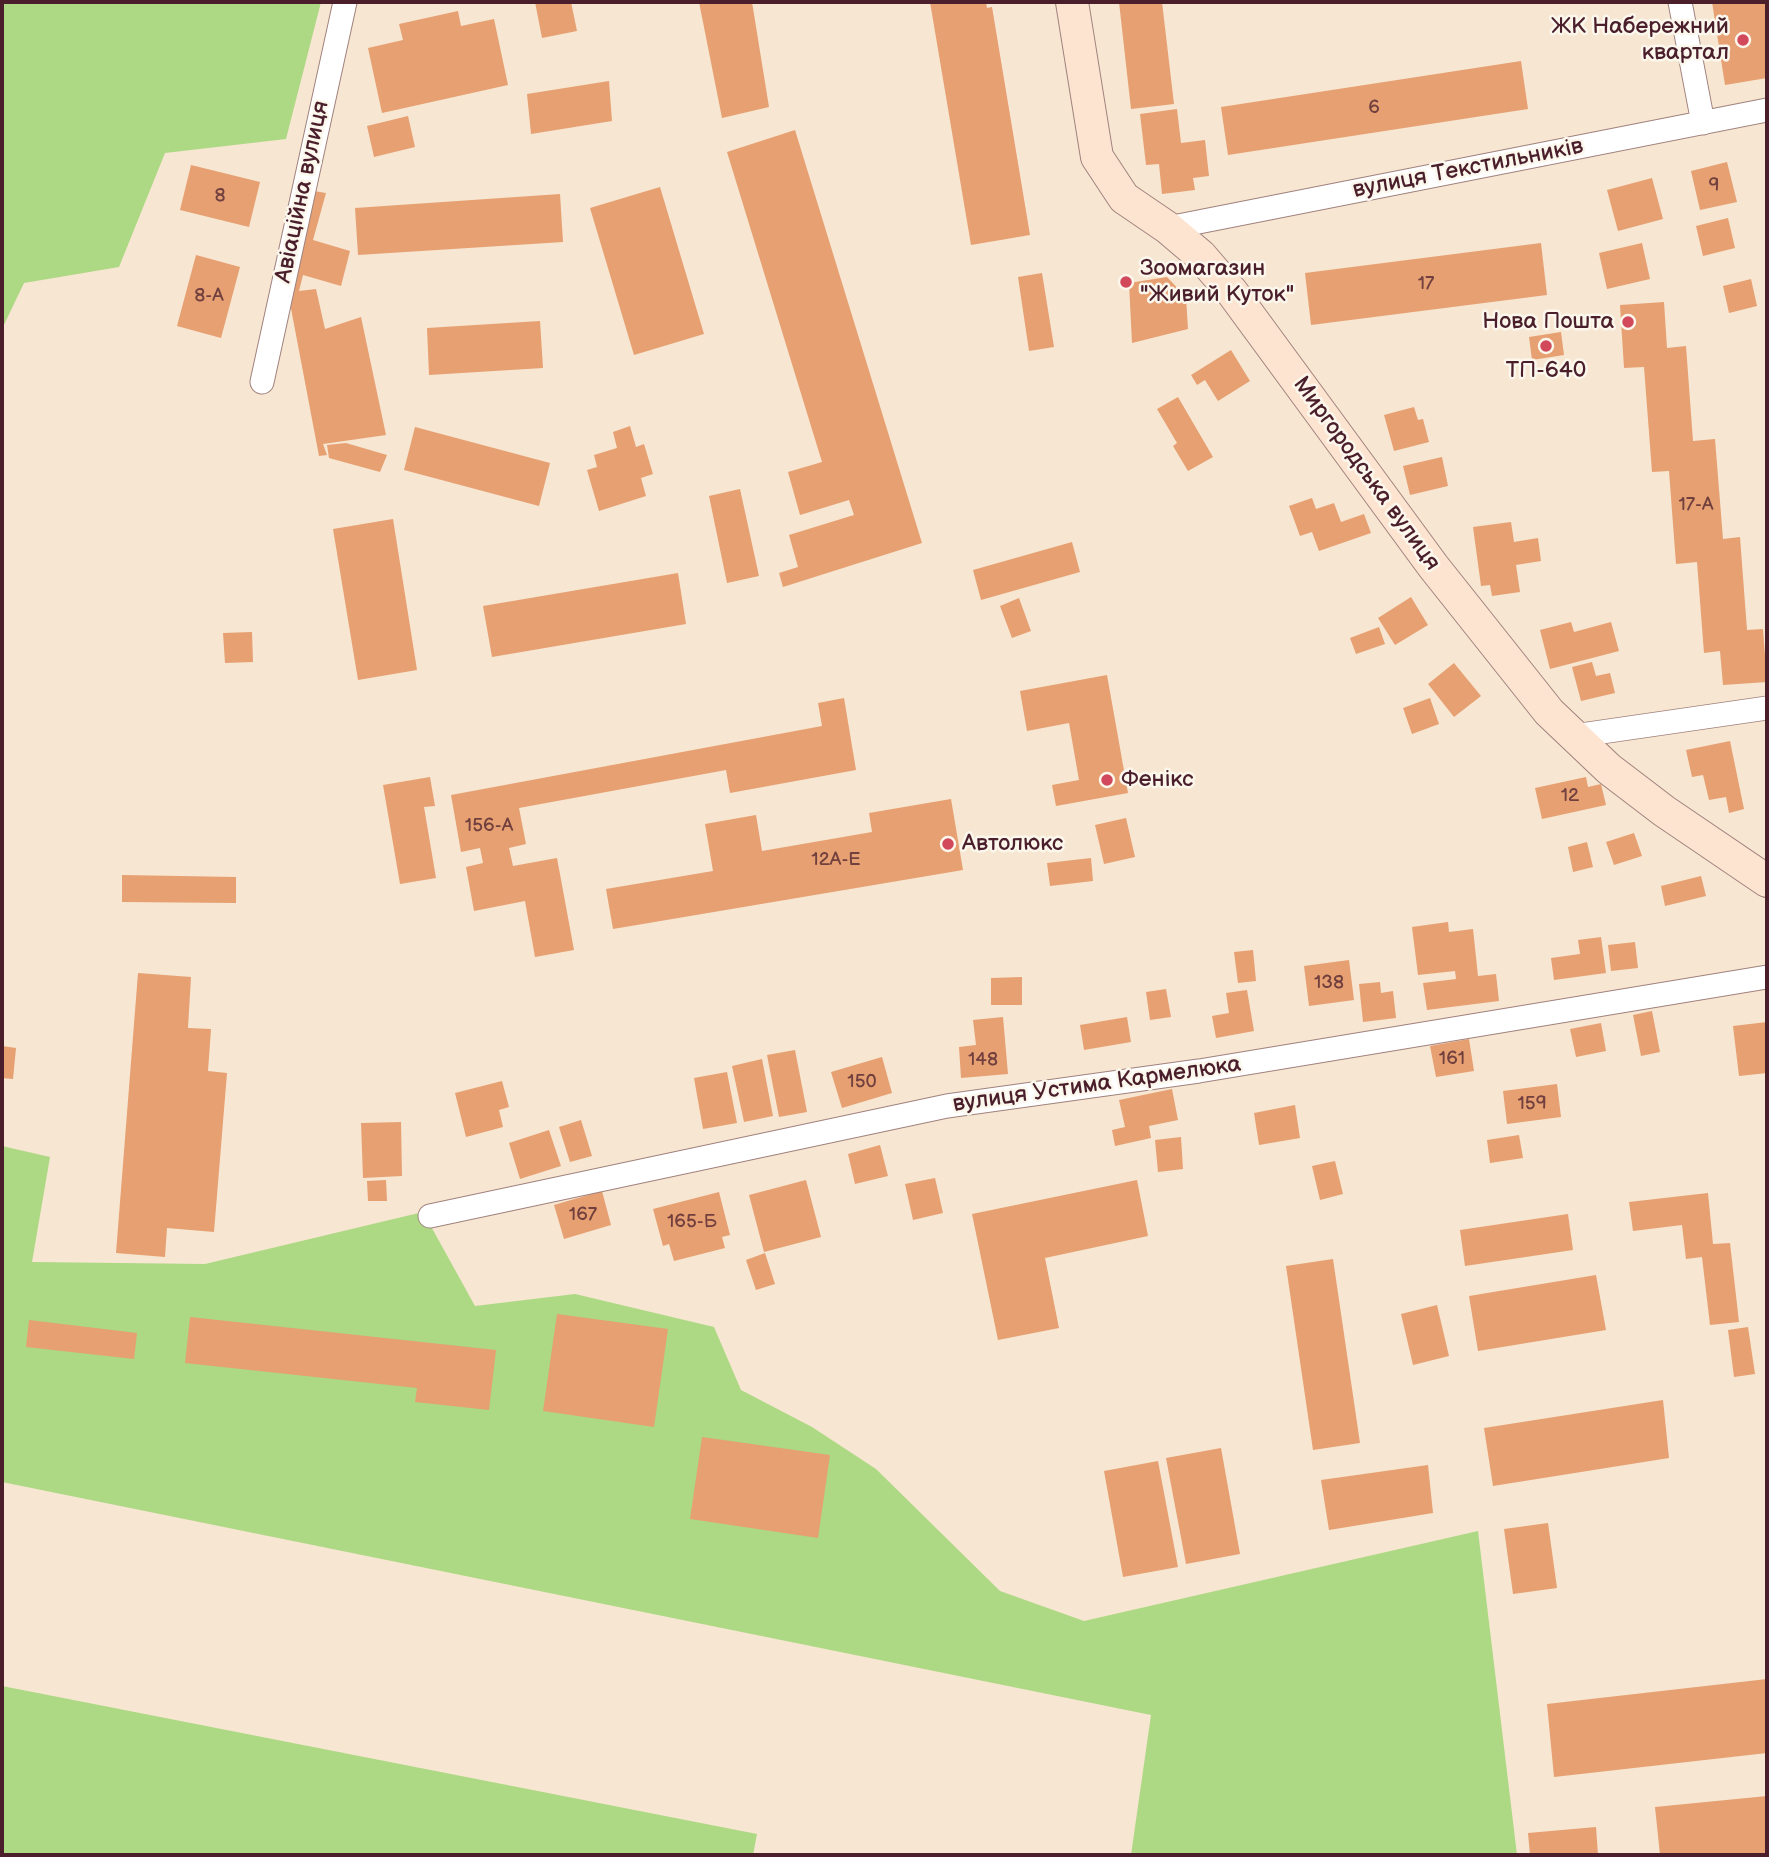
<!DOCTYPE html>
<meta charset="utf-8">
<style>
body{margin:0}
#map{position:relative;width:1769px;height:1857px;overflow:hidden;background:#f7e6d1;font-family:"Balsamiq Sans",sans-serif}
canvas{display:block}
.frame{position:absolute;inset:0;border:4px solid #4a1f2b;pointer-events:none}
</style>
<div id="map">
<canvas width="1769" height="1857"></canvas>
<div class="frame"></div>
</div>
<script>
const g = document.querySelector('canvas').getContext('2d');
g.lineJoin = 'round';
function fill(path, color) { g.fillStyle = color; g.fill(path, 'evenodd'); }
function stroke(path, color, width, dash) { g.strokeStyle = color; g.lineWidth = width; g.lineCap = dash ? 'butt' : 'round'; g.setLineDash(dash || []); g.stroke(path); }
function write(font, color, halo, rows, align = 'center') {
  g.font = font + ' "Balsamiq Sans",sans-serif'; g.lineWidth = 5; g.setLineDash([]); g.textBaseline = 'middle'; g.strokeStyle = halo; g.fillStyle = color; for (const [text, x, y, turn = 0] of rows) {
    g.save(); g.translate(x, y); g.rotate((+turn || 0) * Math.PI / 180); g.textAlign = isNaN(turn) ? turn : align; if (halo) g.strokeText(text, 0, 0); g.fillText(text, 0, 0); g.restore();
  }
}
const green = new Path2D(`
 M2,2H321L286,139L165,153L119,267L24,283L2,329Z
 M2,1146L50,1157L32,1262L205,1264L423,1212L475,1306L575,1294L714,1327L741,1390L812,1427L876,1469L1000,1591L1084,1621L1478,1531L1517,1855H1131L1151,1715L2,1482Z
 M2,1686L757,1834L753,1855H2Z`);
const building = new Path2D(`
 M535,2H571L577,31L542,38Z
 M699,2H752L769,107L722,118Z
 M930,2H986L987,8L992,7L1030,235L971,245Z
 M1119,2H1162L1174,104L1131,109Z
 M1712,2H1767V78L1725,85Z
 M458,11L461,26L494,19L508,85L382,113L368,48L403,40L399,24Z
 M1521,61L1528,109L1228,155L1221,107Z
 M609,81L612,121L531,134L527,94Z
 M1177,109L1181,143L1205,140L1209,176L1193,178L1195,190L1162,194L1159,164L1146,165L1140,114Z
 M408,116L415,147L374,157L367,126Z
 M795,130L922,543L783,587L779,573L798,567L789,535L854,515L849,500L800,515L788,472L822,462L727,152Z
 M1727,162L1737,202L1700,210L1691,171Z
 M191,165L260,182L249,227L180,210Z
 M1652,178L1663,219L1618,231L1607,190Z
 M660,187L704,334L634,355L590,208Z
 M314,191L326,193L313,240L350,251L341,286L303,275L299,291L316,289L325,329L361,317L386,435L323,444L327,455L319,456L289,298Z
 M560,194L563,242L358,255L355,208Z
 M1728,218L1735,248L1703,256L1696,226Z
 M1541,243L1547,295L1311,325L1305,273Z
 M1642,243L1650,279L1607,289L1599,253Z
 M196,255L240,267L221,338L177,326Z
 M1042,273L1054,347L1029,351L1018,277Z
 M1167,277L1186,297L1188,329L1132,343L1129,283Z
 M1751,279L1757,306L1729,313L1723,286Z
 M1664,302L1667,348L1686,346L1693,441L1715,439L1723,539L1740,537L1747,630L1763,629L1767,682L1723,685L1720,651L1704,653L1697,562L1676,564L1669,471L1652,472L1644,367L1624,368L1620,305Z
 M540,321L543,368L429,375L427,328Z
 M1561,332L1564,355L1532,360L1529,337Z
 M1231,350L1250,381L1218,401L1205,380L1197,385L1191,375Z
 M1178,397L1213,457L1188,471L1173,446L1177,443L1157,409Z
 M1414,407L1418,420L1423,419L1429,442L1394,451L1384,415Z
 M630,426L636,447L644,444L653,474L641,478L646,496L599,511L587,470L597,467L594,455L617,448L613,432Z
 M415,427L550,463L539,506L404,470Z
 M346,443L387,455L380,472L329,458L327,445Z
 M1442,457L1448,486L1410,495L1403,466Z
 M740,489L759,576L727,583L709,496Z
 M1312,498L1316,509L1334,503L1341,522L1364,514L1371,533L1319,551L1312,532L1300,536L1289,506Z
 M393,519L417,670L358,680L333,529Z
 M1511,522L1514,542L1538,538L1541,561L1516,565L1520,592L1492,596L1490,585L1481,586L1473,527Z
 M1072,542L1080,572L981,600L973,570Z
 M678,573L686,624L492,657L483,606Z
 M1411,597L1428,625L1395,645L1378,618Z
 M1019,598L1031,631L1012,638L1000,606Z
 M1571,622L1574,632L1611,622L1619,651L1550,669L1540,630Z
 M1379,627L1385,644L1356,654L1350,638Z
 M252,632L253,662L225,663L223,633Z
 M1592,662L1596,676L1610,673L1615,693L1581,701L1572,667Z
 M1454,663L1481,696L1454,717L1428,684Z
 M1107,675L1128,793L1056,806L1052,785L1079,780L1069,723L1027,731L1020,691Z
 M844,698L856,770L730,793L726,770L519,808L526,844L509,848L513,866L557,858L574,950L535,957L525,901L474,911L466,867L483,863L480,848L461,852L451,795L822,726L818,703Z
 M1430,698L1439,724L1412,734L1403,708Z
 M1730,741L1744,809L1729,813L1726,797L1709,800L1703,775L1692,777L1686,750Z
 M430,777L435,806L424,807L436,878L400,884L383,785Z
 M1586,777L1588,787L1601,784L1606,805L1542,819L1535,788Z
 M951,799L963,870L613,929L606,889L713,871L705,824L756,815L762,851L872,832L869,813Z
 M1126,818L1135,857L1104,864L1095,825Z
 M1634,833L1642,856L1614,865L1606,842Z
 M1587,842L1593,867L1573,872L1568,847Z
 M1091,858L1093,881L1050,886L1047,863Z
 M122,875L236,877V903L122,902Z
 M1701,876L1706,896L1665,906L1661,886Z
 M1448,922L1449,932L1473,929L1478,976L1496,974L1499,1001L1427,1010L1423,983L1456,979L1455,971L1418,975L1412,927Z
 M1601,937L1606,973L1554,980L1551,958L1580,954L1578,940Z
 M1635,942L1638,968L1611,971L1608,945Z
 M1253,950L1256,981L1238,983L1234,952Z
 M1349,960L1354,1000L1309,1006L1304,966Z
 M138,973L191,977L188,1028L211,1029L208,1071L227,1073L214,1232L167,1228L165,1257L116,1253Z
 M1022,977V1005H991V978Z
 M1380,982L1381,993L1393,991L1396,1018L1363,1022L1359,984Z
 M1166,989L1171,1017L1150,1020L1146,992Z
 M1247,990L1254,1031L1216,1038L1212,1016L1229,1013L1226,993Z
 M1652,1011L1660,1052L1641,1056L1633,1015Z
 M1003,1017L1008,1074L961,1078L959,1047L976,1045L973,1020Z
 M1127,1017L1131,1042L1084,1050L1080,1025Z
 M1767,1022V1073L1739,1076L1733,1026Z
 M1601,1023L1606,1051L1576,1057L1570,1029Z
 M1469,1039L1474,1071L1436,1077L1430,1046Z
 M2,1046L16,1048L13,1079L2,1078Z
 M795,1050L807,1112L779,1117L767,1055Z
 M882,1057L892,1093L842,1108L831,1072Z
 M762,1059L773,1116L744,1122L732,1066Z
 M727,1072L737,1123L703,1129L694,1078Z
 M502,1081L509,1107L499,1110L503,1127L466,1137L455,1093Z
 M1557,1084L1561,1117L1507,1124L1503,1091Z
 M1172,1089L1178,1120L1149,1126L1151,1138L1115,1146L1112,1130L1125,1127L1119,1100Z
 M1295,1105L1300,1138L1259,1145L1254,1113Z
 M581,1120L592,1156L570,1162L559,1127Z
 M401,1122L402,1176L363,1178L361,1123Z
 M549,1130L561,1166L520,1179L509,1143Z
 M1519,1135L1523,1158L1490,1163L1487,1140Z
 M1181,1137L1183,1169L1158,1172L1155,1140Z
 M880,1145L888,1176L855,1184L848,1154Z
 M1335,1161L1343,1194L1320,1200L1312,1166Z
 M935,1178L943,1213L913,1220L905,1184Z
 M386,1180L387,1201H368L367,1181Z
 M806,1180L821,1237L764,1252L749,1195Z
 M1137,1180L1148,1236L1045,1258L1059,1328L998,1340L972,1214Z
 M602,1191L611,1225L564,1239L554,1205Z
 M719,1192L730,1235L722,1237L725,1248L674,1261L669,1244L663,1246L653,1209Z
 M1708,1193L1713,1244L1730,1243L1739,1322L1710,1325L1702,1257L1686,1259L1682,1225L1633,1231L1629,1202Z
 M1568,1214L1573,1250L1465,1266L1460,1230Z
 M765,1253L775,1284L756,1290L746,1260Z
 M1333,1259L1360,1443L1313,1450L1286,1266Z
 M1596,1275L1606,1330L1478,1351L1469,1296Z
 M1437,1305L1449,1356L1413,1365L1401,1314Z
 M557,1314L668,1329L654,1427L543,1411Z
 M190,1317L496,1350L489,1410L415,1402L417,1388L185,1363Z
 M29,1320L137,1333L134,1359L26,1347Z
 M1748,1327L1755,1374L1734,1377L1728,1330Z
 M1663,1400L1669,1458L1493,1486L1484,1428Z
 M702,1437L830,1455L818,1538L690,1519Z
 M1221,1448L1240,1554L1186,1564L1166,1458Z
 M1158,1461L1178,1567L1123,1577L1104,1471Z
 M1428,1465L1433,1513L1329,1530L1321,1480Z
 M1548,1523L1557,1588L1513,1594L1504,1529Z
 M1767,1679V1753L1554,1777L1547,1704Z
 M1767,1796V1855H1660L1655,1807Z
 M1596,1827L1598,1855H1530L1528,1833Z`);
const minor = new Path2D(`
 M1680,2L1703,123
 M1168,228L1767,110
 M262,382L345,2
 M1574,736L1767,708
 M430,1216L947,1106L1199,1071L1767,977`);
const secondary = new Path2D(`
 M1072,2L1097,157L1124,198L1168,228L1201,256L1232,292L1433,566L1549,712L1609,769L1664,811L1767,881`);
const markers = [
 [1743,40,7,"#d1495b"],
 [1126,282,7,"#d1495b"],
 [1628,322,7,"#d1495b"],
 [1546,346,7,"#d1495b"],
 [1107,780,7,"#d1495b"],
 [948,844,7,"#d1495b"]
];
const numberNames = [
 ["6",1374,108],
 ["9",1714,186],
 ["8",220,196],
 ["17",1426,284],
 ["8-А",209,296],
 ["17-А",1696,505],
 ["12",1570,796],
 ["156-А",489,826],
 ["12А-Е",836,860],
 ["138",1329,983],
 ["161",1452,1059],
 ["148",983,1060],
 ["150",862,1082],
 ["159",1532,1104],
 ["167",583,1215],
 ["165-Б",692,1222]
];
const poiNames = [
 ["ЖК Набережний",1729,27,"right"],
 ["квартал",1729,53,"right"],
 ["Зоомагазин",1140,269],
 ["\"Живий Куток\"",1140,295],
 ["Нова Пошта",1614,322,"right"],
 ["ТП-640",1546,371,"center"],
 ["Фенікс",1121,780],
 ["Автолюкс",962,844]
];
const streetNames = [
 ["вулиця Текстильників",1468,169,-11],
 ["Авіаційна вулиця",303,192,-78],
 ["Миргородська вулиця",1366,474,54],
 ["вулиця Устима Кармелюка",1097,1085,-8]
];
fill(green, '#add884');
fill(building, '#e6a072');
stroke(minor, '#a0827e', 25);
stroke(secondary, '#a0827e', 34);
stroke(minor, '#fff', 23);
stroke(secondary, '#fde4d1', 32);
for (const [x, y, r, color] of markers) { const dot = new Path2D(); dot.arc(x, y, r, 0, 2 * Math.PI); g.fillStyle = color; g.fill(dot); stroke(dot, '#fbf7ec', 2.5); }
write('19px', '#713f3d', null, numberNames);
write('23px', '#4a1f2b', '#fbf7ec', poiNames, 'left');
write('23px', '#4a1f2b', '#fbf7ec', streetNames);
</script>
